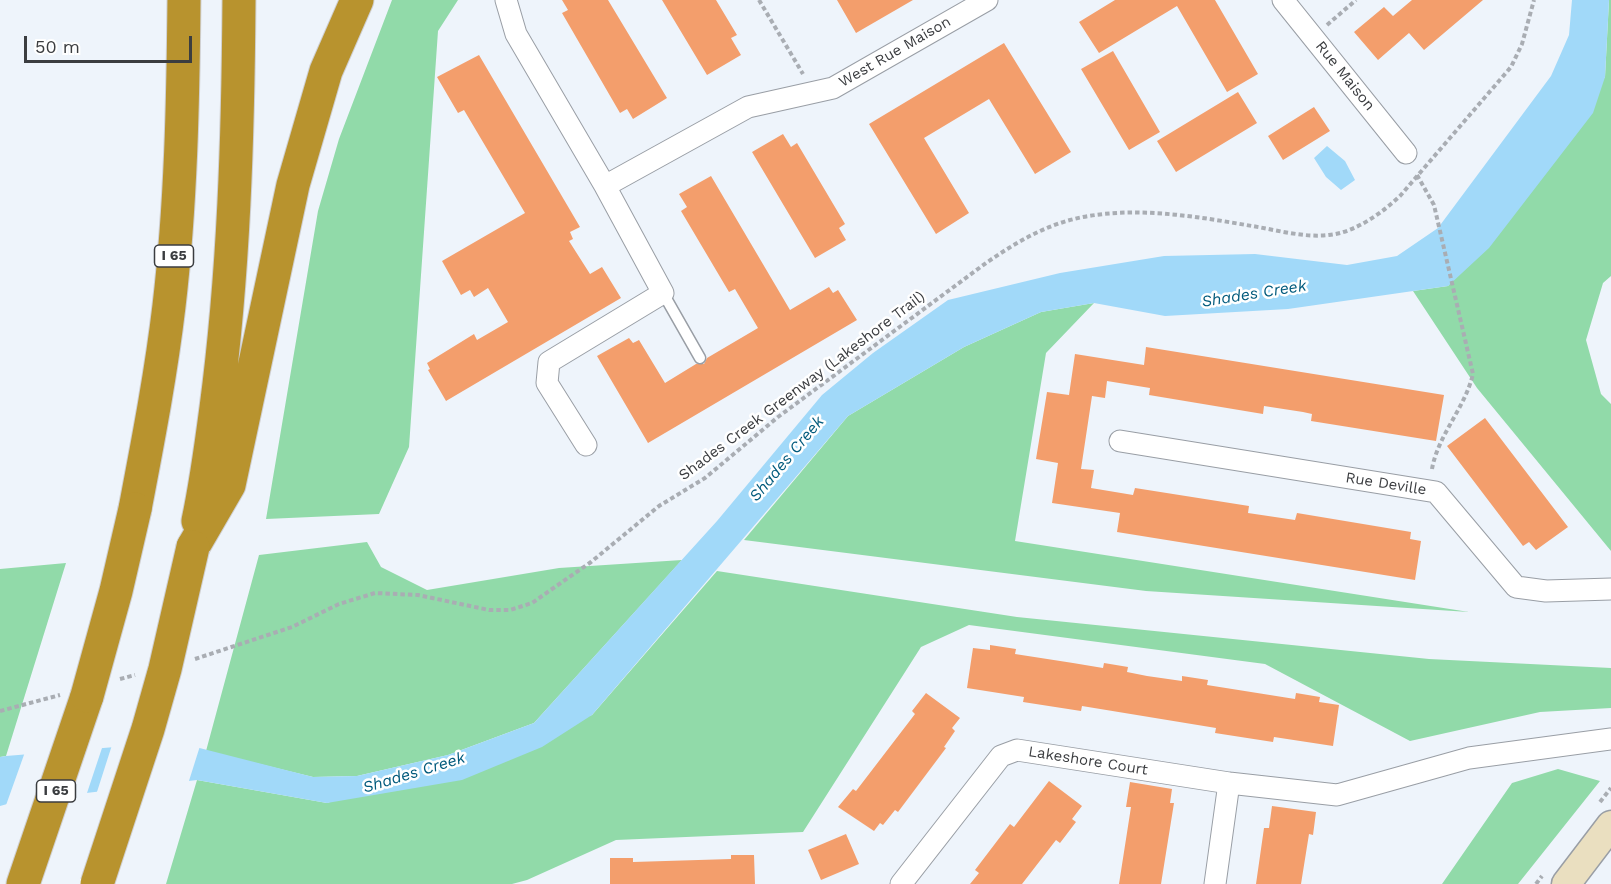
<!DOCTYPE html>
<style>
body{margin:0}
#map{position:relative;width:1611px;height:884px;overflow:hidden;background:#eef4fb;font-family:"Work Sans",sans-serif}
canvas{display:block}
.scale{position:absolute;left:24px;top:36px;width:168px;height:27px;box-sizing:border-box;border:3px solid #3b3d40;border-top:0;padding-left:8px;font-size:18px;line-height:21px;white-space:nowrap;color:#3b3d40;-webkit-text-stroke:4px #fff;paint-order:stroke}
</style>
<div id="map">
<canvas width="1611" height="884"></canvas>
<div class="scale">50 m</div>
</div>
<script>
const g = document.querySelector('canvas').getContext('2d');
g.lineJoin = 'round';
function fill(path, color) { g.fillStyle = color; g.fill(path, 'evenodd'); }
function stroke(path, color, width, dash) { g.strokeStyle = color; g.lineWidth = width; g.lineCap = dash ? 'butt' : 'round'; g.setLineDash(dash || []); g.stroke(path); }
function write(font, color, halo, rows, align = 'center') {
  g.font = font + ' "Work Sans",sans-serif'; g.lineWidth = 5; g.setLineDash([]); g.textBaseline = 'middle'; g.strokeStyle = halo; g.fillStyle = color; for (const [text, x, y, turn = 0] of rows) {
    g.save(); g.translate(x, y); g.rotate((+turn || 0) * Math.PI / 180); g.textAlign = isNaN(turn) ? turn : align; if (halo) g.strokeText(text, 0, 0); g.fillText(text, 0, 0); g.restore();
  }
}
const green = new Path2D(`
 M392,0H458L438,31L409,447L379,514L266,519L318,211L339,139Z
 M1609,0H1611V276L1603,283L1586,340L1601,394L1611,404V551L1477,388L1413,291L1448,286L1605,77Z
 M1094,303L1046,353L1015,541L1469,612L1146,591L744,540L848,416L964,347L1041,312Z
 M367,542L381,567L427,590L559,568L682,560L534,723L448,755L357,776L313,777L206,751L259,555Z
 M66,563L6,756L0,757V569Z
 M717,571L1017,617L1429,659L1611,668V708L1540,712L1410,741L1265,664L969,625L921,647L803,832L616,840L527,880L512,884H166L197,780L327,803L592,715Z
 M1558,769L1600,781L1518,884H1442L1512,783Z`);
const water = new Path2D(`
 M1572,0H1609L1605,77L1593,113L1489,248L1448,286L1288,309L1165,316L1094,303L1041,312L964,347L848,416L592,715L542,747L462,780L327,803L197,780L18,801L0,806V757L6,756L176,742L313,777L357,776L448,755L534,723L717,521L822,395L873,353L948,300L1060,273L1164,256L1255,254L1347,265L1397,256L1438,228L1551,76L1569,35Z
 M1327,146L1345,161L1355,180L1341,190L1326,177L1314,158Z`);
const pier = new Path2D(`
 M177,739L200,746L188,784L96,795L112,745Z
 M103,745L86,796L5,808L25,752Z`);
const building = new Path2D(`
 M562,0H608L667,98L633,119L627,109L620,113L562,13L568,10Z
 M662,0H716L737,35L731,38L741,55L707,75Z
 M837,0H913L856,33Z
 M1115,0H1215L1258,74L1227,92L1177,6L1099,53L1079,22Z
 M1412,0H1483L1424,50L1409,33L1378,60L1354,32L1384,7L1393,16Z
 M1004,43L1071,152L1035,174L989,99L924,138L969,213L936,234L869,124Z
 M1113,51L1160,132L1129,150L1081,69Z
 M479,55L580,227L570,232L573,239L569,241L590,274L602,267L621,298L446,401L428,370L430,369L427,363L474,334L477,340L508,322L488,288L474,297L470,290L461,295L442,261L525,213L464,110L458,113L437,77Z
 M1238,92L1257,123L1176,172L1157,141Z
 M1314,107L1330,131L1283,160L1268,136Z
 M783,134L791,147L797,143L845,224L839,228L846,240L815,258L752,152Z
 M711,176L790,310L829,287L833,293L838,290L857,320L648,443L597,356L629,338L633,343L639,340L665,383L696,364H704L707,358L758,328L735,289L729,292L681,211L687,207L679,194Z
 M1146,347L1444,395L1436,441L1311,421L1312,414L1303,412L1264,406L1263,414L1149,395L1150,388L1107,381L1105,398L1092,396L1081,469L1094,470L1091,488L1133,495L1135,488L1249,506L1248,513L1295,520L1297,513L1411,532L1410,539L1421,541L1415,580L1117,532L1120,513L1052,503L1058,463L1036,459L1047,392L1069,395L1075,354L1144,365Z
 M1485,418L1568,527L1536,550L1529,542L1523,546L1447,446Z
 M990,645L1016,649L1015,654L1073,663L1103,668L1104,663L1128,667L1127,672L1147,676L1182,681V676L1208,680L1207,685L1295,699L1296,693L1320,697L1319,702L1339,705L1333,746L1274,737L1273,742L1215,733L1216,728L1082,706L1081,711L1023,702L1024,697L967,688L973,648L990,650Z
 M926,693L960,718L952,728L955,731L944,747L946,748L898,812L895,810L883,825L880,823L874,831L838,807L853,789L856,791L915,714L912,711Z
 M1049,781L1082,806L1072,819L1076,822L1060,843L1056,840L1022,884H970L979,873L975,870L1010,824L1014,827Z
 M1130,782L1172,789L1170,803H1174L1161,884H1119L1131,807H1126Z
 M1272,806L1316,812L1313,835L1309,834L1301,884H1256L1264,828H1269Z
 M846,834L859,864L821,880L808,850Z
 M731,855H754L755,884H610V858H633V862L731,859Z`);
const path = new Path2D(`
 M759,0L803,74
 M1327,25L1356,0
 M1417,175L1434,205L1473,374C1465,408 1438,435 1432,469
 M195,659L292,627L339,604L375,593L418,595L489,610H510L532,603L591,562L659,506L705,478L778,417L986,263C1018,241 1050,222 1089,216C1142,207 1200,217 1252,226C1277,230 1304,238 1329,235C1354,233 1382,213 1400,196L1511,67L1522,44L1534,0
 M120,679L135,675
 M0,711L60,695
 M1600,802L1611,788
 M1536,884L1542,876`);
const lane = new Path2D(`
 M663,293L700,358`);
const street = new Path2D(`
 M506,0L516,34L605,186L663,293L549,362L547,383L586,445
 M1283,0L1406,153
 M605,186L748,107L833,88L987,0
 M1120,441L1436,492L1516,587L1546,591L1611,589
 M901,884L1001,756L1017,750L1229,783L1337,795L1469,758L1611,739
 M1215,884L1229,783`);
const secondary = new Path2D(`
 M1566,884L1611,825`);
const highway = new Path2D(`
 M135,509C148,441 161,374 169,306C181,204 183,102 184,0
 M198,521C206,484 211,446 216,408C234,272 238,137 239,0
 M193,547L229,485L293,185L326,71L357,0
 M23,884L87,696`);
const highwayBridge = new Path2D(`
 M87,696L116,591L135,509
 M97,884L148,729L165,669L193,547`);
const shields = [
 [174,256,39],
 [56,791,39]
];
const shieldNames = [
 ["I 65",174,256],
 ["I 65",56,791]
];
const streetNames = [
 ["West Rue Maison",895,52,-30],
 ["Rue Maison",1345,76,51],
 ["Shades Creek Greenway (Lakeshore Trail)",802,386,-37],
 ["Rue Deville",1386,484,9],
 ["Lakeshore Court",1088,761,9]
];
const waterNames = [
 ["Shades Creek",1254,294,-9],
 ["Shades Creek",787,459,-50],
 ["Shades Creek",414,773,-17]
];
fill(green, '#91daa9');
fill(water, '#a1d9f9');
fill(pier, '#eef4fb');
fill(building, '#f39e6c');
stroke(lane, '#999ea5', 13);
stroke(street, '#999ea5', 23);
stroke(secondary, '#999ea5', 31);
stroke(highway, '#d0d0d1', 35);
stroke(path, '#a9adb3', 4, [4.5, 3]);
stroke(lane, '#fff', 10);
stroke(street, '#fff', 21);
stroke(secondary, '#eadfc0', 28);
stroke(highway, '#b8932e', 33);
stroke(highwayBridge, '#d0d0d1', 35, []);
stroke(highwayBridge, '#b8932e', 33);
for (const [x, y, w] of shields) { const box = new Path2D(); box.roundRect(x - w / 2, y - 11, w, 22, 4.5); g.fillStyle = '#fff'; g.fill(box); stroke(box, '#3b3d40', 1.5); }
write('bold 14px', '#3b3d40', null, shieldNames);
write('15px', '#3b3d40', '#fff', streetNames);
write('italic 16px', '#015a7c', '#fff', waterNames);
</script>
